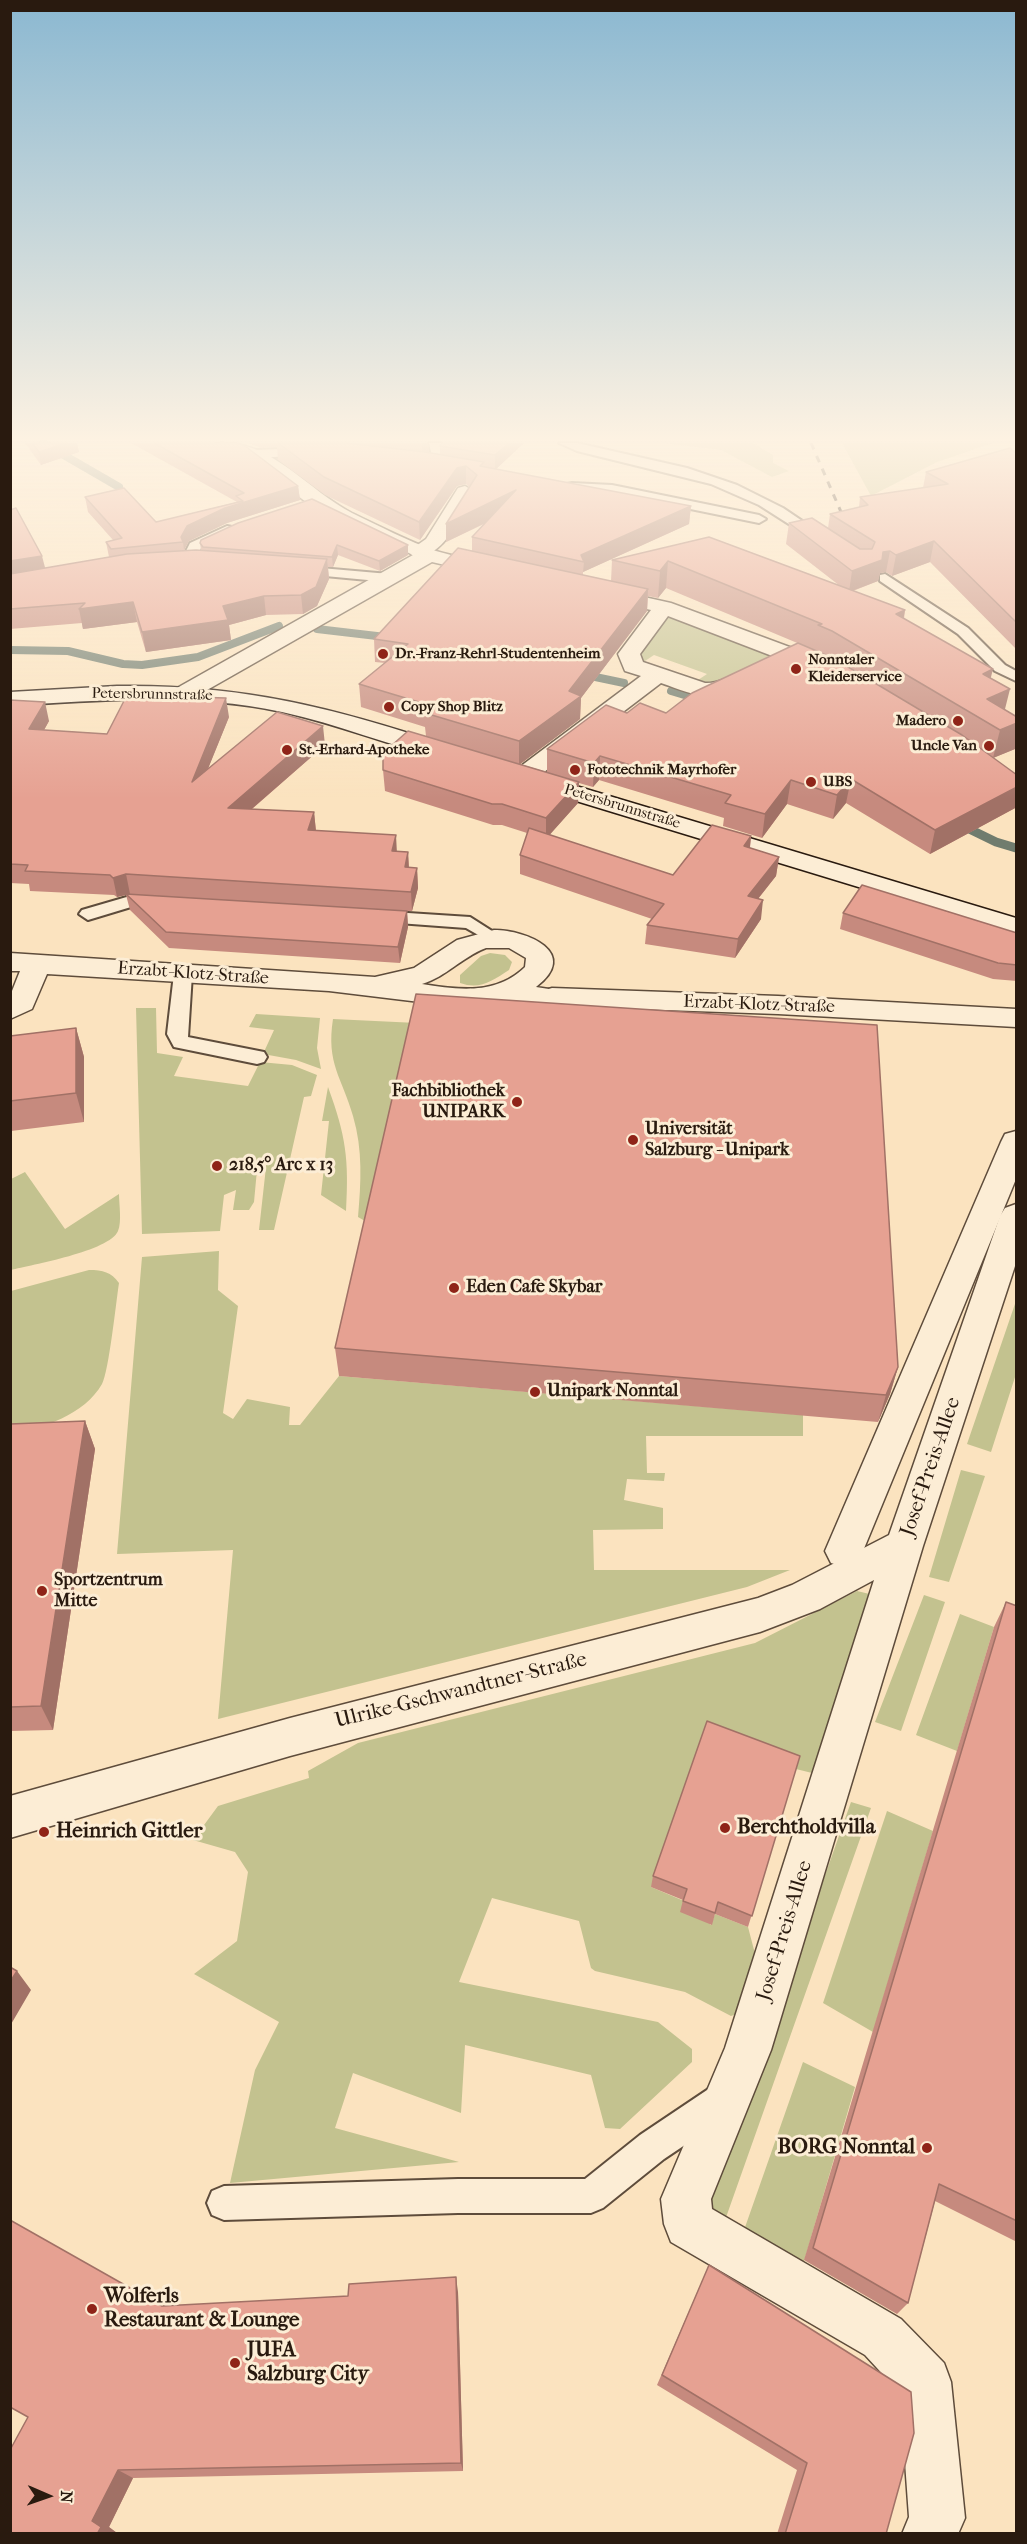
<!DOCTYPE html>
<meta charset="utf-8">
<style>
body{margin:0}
#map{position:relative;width:1027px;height:2544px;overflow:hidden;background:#fbe3bf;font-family:"IM FELL French Canon",serif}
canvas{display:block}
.frame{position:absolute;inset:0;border:12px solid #291a0f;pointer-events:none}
.north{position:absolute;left:18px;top:2466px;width:60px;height:60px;-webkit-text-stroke:4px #fcedd5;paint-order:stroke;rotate:92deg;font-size:16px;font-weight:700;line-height:24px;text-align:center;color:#291a0f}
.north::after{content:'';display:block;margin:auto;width:21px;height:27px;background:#291a0f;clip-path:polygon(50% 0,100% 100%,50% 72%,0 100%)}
</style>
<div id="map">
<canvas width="1027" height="2544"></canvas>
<div class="frame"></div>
<div class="north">N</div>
</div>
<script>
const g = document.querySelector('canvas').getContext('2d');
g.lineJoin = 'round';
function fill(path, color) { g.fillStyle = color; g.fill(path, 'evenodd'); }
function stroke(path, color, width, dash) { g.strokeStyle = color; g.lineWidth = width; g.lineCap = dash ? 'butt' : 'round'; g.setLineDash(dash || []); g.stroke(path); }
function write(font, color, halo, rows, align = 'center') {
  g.font = font + ' "IM FELL French Canon",serif'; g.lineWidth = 6; g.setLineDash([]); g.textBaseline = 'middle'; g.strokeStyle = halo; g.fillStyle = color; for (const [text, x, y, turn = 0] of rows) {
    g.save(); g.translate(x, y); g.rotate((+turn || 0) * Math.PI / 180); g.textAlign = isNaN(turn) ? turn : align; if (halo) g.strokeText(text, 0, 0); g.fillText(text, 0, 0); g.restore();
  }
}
const green = new Path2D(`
 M663,443H753L773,455V463L789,471L772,477L721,450Z
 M842,443H993L937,462L871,496Z
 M670,616L770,656L717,683L695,682L707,674L654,655L642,663L637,654Z
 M490,953L505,955L512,962L509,970C492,981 480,990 460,983V975L481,956Z
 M136,1008H156L157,1053L183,1057L174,1076L248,1086L260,1062L292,1065L317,1075L311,1096L304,1097L274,1230H259L267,1158L258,1159L254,1202L249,1210H233L236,1190L224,1195L220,1231L142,1234Z
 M256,1014L320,1018L317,1048L321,1069L296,1060L263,1054L274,1030L249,1027Z
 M333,1019L417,1023L372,1225L358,1217C361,1183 363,1150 353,1116C342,1077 326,1064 333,1019Z
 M328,1087C346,1136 349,1159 346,1211L321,1195L329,1121H322Z
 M25,1172L65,1229L119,1194C119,1204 122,1222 118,1231C110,1251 31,1265 11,1270V1179Z
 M219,1251L218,1290L238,1306L223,1413L233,1419L247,1399L290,1407L289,1425H300L339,1376L803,1415V1436H646L647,1473H665L664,1481L627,1479L624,1500L663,1508V1529L593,1530L594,1570H790L747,1587L218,1719L233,1550L117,1554L142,1257Z
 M89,1270C103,1270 111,1272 119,1283C116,1302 109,1371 102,1384C85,1414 42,1430 11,1432V1291Z
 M1016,1301V1374L991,1452L967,1444Z
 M961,1470L985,1476L949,1582L929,1577Z
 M857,1591L878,1596L824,1776L796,1769L651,1887L684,1901L711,1925L715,1914L748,1927L759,1969L750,2009L731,2016L685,1992L595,1971L591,1968L579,1921L492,1898L459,1982L658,2022L692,2049V2062L620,2129L605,2128L591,2075L465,2045L461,2113L353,2073L335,2128L459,2162L230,2183L255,2070L279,2022L194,1974L237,1941L248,1872L235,1852L193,1840L218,1806L309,1778L308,1771L358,1743L755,1643Z
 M924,1595L945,1602L901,1731L875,1722Z
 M960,1614L994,1627L957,1751L916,1735Z
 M851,1802L871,1808L724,2223L705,2214Z
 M887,1811L933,1831L873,2032L823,2003Z
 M803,2062L855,2087L800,2275L743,2233Z`);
const streamFar1 = new Path2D(`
 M43,443L119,487
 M317,629L394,638
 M10,650L68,651L123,664L142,665L198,657L279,626
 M581,674L624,683
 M671,691L701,700`);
const stream = new Path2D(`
 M696,698L702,700
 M959,824L996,842L1016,848`);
const service = new Path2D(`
 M429,443H441L444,453L426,468L420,464L431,452Z
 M559,443H577L687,468L737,485L783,508L829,539L822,543L817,542L759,505L711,484L577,451Z
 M307,448L313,452L311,455L255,458L249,454L255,450Z
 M572,483L612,485L759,515L766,519L759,523L612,493L567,490V484Z
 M227,526L232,527V533L201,548L199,553L206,563L204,566H194L185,553L190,543Z
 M298,566L389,574L396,578L389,582L293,573V567Z
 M885,574L968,628L1005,665L1016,671V681L995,671L958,634L880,581V575Z
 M130,896L158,898L167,903L158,908L131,907L88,920L79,914L82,910Z
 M377,911L470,917L503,938L494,944L466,928L371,921L368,917L371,913Z
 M183,968L192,974L188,1037L264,1052L267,1057L264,1062L257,1064L174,1047L167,1034L174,974Z
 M722,2084L734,2088L738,2100L734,2112L664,2159L603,2208L591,2213H458L224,2220L212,2215L207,2203L212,2191L224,2186L458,2179H585L640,2135L710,2088Z`);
const pedestrian = new Path2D(`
 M465,486L475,492C461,513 443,563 412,555L409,551L426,539L458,488Z
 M552,988L778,996L1016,1009V1027L778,1014L552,1006L542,1003L538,997L542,991Z
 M1016,1131V1179L863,1551L857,1563L844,1567L831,1563L825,1551L1001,1142L1005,1134Z`);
const minor = new Path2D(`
 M217,443C271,439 307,490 352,513C379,526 408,541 436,551C457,557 479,561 499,566L502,570L499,574L492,576L432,562L193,698H177L174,693L177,688L413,555L310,505L248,458L220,447Z
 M604,588L671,603L830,662L833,667L830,672H814L668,616L640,654L643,662L705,683C721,684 733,672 749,676L752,681C748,687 743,688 736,691C709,703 687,692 661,683L531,782L522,784L513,782L510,777L513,772L641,676L625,671L618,654L651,610L597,598L594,594L597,590Z
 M494,930C527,930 581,953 536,987L562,991L566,997L562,1003L552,1006L500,1004L461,1007L329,991L47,974L32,1009L10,1019V996L20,971H10V953L375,977L414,968L457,940ZM486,948H509L526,958L525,967C496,995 459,990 422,984C446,977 462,957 486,948Z
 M1016,1204V1263L923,1546L771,2050L711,2199L712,2209L901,2319L944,2363L951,2382L965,2518L958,2534H902L909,2517L900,2393L865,2355L671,2242L664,2224L661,2199L725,2048L874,1580L820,1609L760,1632L290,1756L10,1838V1796L290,1718L758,1598L792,1585L889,1535L1000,1216L1005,1208Z`);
const secondary = new Path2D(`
 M117,686C243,684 335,708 452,747L456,752L452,757L444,759C390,746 338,724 282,712C193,693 101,700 10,706V692Z
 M536,774L1016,918V935L527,786L524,781L527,776Z`);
const rail = new Path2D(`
 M811,443L848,528`);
const wall = new Path2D(`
 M25,443H77L79,452L41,465Z
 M131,443H237L298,486L300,500L227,523L189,541L184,551L201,550L200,543L408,545V555L380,571L338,555L333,567H328L329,579L317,606L303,614L266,615L229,625L231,640L146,652L137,622L83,629L82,623L10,629V510L45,568L109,557L106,542L113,540L88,512L85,497L156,522L237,502Z
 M248,443H428L429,451L427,453L440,455V446L442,443H524L496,469L691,506L689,524L583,572V575L611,581L612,560L709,537L840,586L786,544L789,523L828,528L830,514L859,507L860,497L923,488L926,472L1017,454V650L930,562L892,576L886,572L880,573L878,581L853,591L905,610L904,619L990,678L1005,710L1017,717V744L1015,749L993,758L1017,775V807L930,854L846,803L833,819L787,804L762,838L723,826L724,818L599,780L593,787L579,783L578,803L549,835L673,875L751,836L750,848L779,857L776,876L758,899L761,919L735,958L645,944L647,925L652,919L520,874V855L527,833L502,825H493L385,791L383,770L426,736L425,727L361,707L359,684L385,663L375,662L374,639L472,551V537L484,524L446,542L469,487L466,484L457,486L420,540L325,495L278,460L277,447L262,448ZM666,588L814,650L666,713H627L547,749V772L520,764L580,719L581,698L647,611L648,596L658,598Z
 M10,700L49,721L44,730L107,734L229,717L208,768L325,745L252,809L314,812L316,831L397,852H408L409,868H417L418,888L412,911H407L408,927L400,963L169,948L130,910L126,895L117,897L114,895L30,891L29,884L10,883Z
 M843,913L1017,933V981L993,979L840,929Z
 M76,1028L84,1057V1122L11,1131L10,1036Z
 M335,1348L898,1367L890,1394L878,1422L339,1376Z
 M85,1421L95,1449L53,1730L10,1731V1424Z
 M1006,1602L1017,1606V2242L935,2201L908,2303L897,2314L804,2260L994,1627Z
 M800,1756L748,1927L715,1914L712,1925L680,1912L683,1900L651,1887L653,1876Z
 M709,2265L886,2534H777L797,2470L657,2385Z
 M458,2292L463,2471L133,2478L109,2527L117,2533L10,2534L162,2306Z`);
const shadedWall = new Path2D(`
 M66,443H77L79,452L41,465L39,452Z
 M422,443H428L429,451L422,458Z
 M509,443H524L495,470V455Z
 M466,466V484L457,486L420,540L419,522L457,468Z
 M298,486L300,500L227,523L189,541L184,550L183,542L181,537L187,526L225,508Z
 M516,490V508L446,542V524Z
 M691,506L689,524L583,572L584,562L581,555Z
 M934,541L930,562L892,576L896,555Z
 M337,545L338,555L333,567L332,557Z
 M408,545V555L380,571L379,561Z
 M890,551L886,572L880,573L878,581L849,592L852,571L883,552Z
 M42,556L47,575L10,582V561Z
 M327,559L329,579L317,606L303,614L301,595Z
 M668,561L666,588L658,598L660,571Z
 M648,589L647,611L581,698L580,719L519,765V741L569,691Z
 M264,596L266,615L229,625L231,640L146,652L142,632L223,606Z
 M133,602L137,622L83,629L79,609Z
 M905,610L900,637L896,614Z
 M993,669L986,697L983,674Z
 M1010,689L1003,717L987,699Z
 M226,698L229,717L195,801L192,782Z
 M45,702L49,721L34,748L29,729Z
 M1017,723V744L1015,749L993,758L1000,730Z
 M323,726L325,745L231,827L228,808Z
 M600,756L599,780L593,787L594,763Z
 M851,779L846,803L833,819L837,795Z
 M791,780L787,804L762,838L765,814Z
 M579,782L578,803L546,839V818Z
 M1017,787V807L930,854L935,830Z
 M314,812L316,832L308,830Z
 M396,835L397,854L392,851Z
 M751,836L749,855L744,846Z
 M408,852L409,872L405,867Z
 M779,857L776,876L745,915L748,896Z
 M417,868L418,888L412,911L411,892Z
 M126,874L130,894L117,897L113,878Z
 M763,900L761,919L735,958L738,939Z
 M407,911L408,927L400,963L398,947Z
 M76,1028L84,1057V1122L76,1093Z
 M898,1367L890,1394L878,1422L886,1395Z
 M85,1421L95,1449L53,1730L41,1706Z
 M17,1971L31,1990L10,2026V1982Z
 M456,2277L458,2292L463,2471L461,2463Z
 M118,2470L133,2478L109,2527L117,2533L116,2534H97L92,2521Z`);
const building = new Path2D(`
 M32,443H66L39,452Z
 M154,443H237L245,446L298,486L225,508L187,526L181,537L183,542L111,549L106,542L122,538L85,497L124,488L156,522L243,501L236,496L244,493Z
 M278,443H346L425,452L484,462L480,466L691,506L581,555L584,562L472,537L516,490L446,524L477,475L466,466L457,468L419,522L324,477Z
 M442,443H509L495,455L440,446Z
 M1010,448L1017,454V623L934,541L896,555L890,551L883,552L882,560L852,571L789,523L812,518L860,549H872L875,542L830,514L868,505L860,497L948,484L926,472Z
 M312,499L408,545L379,561L337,545L332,557L203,547L200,543L201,540L238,523Z
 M16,508L42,556L10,561V510Z
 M709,537L905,610L896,614L993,669L983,674L1010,689L987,699L1017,717V723L1000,730L832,631L818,625L822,624L668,561L660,571L612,560Z
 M458,548L648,589L569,691L581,696L519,741L425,713L432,706L359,684L408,644L374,639Z
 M196,550L327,559L316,587L301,595L264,596L223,606L228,620L142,632L133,602L79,609L85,603L10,609V574L127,554Z
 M798,643L833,658L962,735L1017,775V787L935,830L851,779L837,795L791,780L765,814L725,803L731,795L600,756L594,763L547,749L606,705L627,713L640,703L666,713L692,693Z
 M127,695L226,698L192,782L277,712L323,726L228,808L314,812L308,830L396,835L392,851L408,852L405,867L417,868L411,892L126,874L113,878L110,875L25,871L28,865L10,864V700L45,702L29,729L107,734Z
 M408,731L579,782L546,818L502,804H492L383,770V753Z
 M712,825L751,836L744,846L779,857L748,896L763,900L738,939L647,925L664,904L520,855L529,828L673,875Z
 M862,885L1017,933V965L998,963L843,913Z
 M126,894L407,911L398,947L166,932Z
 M416,994L877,1025L898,1367L886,1395L335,1348Z
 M76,1028V1093L10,1101V1036Z
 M85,1421L41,1706L10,1707V1424Z
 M1006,1602L1017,1606V2221L939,2184L908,2303L813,2248Z
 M707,1721L800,1756L752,1916L718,1902L715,1913L683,1901L687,1889L653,1876Z
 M10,1967L17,1971L10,1982Z
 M10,2220L162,2306L348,2296L349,2284L456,2277L461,2463L118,2470L92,2521L101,2527L97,2534H10V2450L28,2417L10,2407Z
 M709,2265L911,2392L914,2433L886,2534H785L807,2463L662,2375Z`);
const markers = [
 [383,654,6,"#8f2418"],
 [796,669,6,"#8f2418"],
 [389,707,6,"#8f2418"],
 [958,721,6,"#8f2418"],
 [989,746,6,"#8f2418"],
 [287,750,6,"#8f2418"],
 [575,770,6,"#8f2418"],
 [811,782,6,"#8f2418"],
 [517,1102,6,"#8f2418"],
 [633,1140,6,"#8f2418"],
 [217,1166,6,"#8f2418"],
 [454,1288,6,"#8f2418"],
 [535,1392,6,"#8f2418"],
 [42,1591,6,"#8f2418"],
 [725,1828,6,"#8f2418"],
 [44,1832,6,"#8f2418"],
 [927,2148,6,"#8f2418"],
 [92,2309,6,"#8f2418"],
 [235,2363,6,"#8f2418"]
];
const farPoinames = [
 ["Dr.-Franz-Rehrl-Studentenheim",395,654],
 ["Nonntaler",808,660],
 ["Kleiderservice",808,677],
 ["Copy Shop Blitz",401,707],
 ["Madero",946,721,"right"],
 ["Uncle Van",977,746,"right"],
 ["St.-Erhard-Apotheke",299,750],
 ["Fototechnik Mayrhofer",587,770],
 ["UBS",823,782]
];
const farStreetnames = [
 ["Petersbrunnstraße",152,695,1],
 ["Petersbrunnstraße",622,807,17]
];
const streetNames = [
 ["Erzabt-Klotz-Straße",193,974,4],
 ["Erzabt-Klotz-Straße",759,1005,2]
];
const poiNames = [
 ["Fachbibliothek",505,1092,"right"],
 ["UNIPARK",505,1113,"right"],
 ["Universität",645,1130],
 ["Salzburg - Unipark",645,1151],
 ["218,5° Arc x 13",229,1166],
 ["Eden Cafe Skybar",466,1288],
 ["Unipark Nonntal",547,1392],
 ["Sportzentrum",54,1581],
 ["Mitte",54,1602]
];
const nearStreetnames = [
 ["Josef-Preis-Allee",931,1467,-71],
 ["Ulrike-Gschwandtner-Straße",461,1691,-14],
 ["Josef-Preis-Allee",785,1931,-73]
];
const nearPoinames = [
 ["Berchtholdvilla",737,1828],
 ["Heinrich Gittler",56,1832],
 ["BORG Nonntal",915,2148,"right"],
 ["Wolferls",104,2297],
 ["Restaurant & Lounge",104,2321],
 ["JUFA",247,2351],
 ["Salzburg City",247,2375]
];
fill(green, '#c3c28f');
stroke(streamFar1, '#707c6e', 8);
stroke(stream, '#707c6e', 9);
stroke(service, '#5e4c3b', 4);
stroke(pedestrian, '#5e4c3b', 3);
stroke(minor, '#5e4c3b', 3);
stroke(secondary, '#291a0f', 3);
fill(service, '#fcedd5');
fill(pedestrian, '#fcedd5');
fill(minor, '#fcedd5');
fill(secondary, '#fcedd5');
stroke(rail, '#291a0f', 3, [7, 7]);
fill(wall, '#c68a7e');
fill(shadedWall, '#a17166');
fill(building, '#e6a192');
stroke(building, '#a17166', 1.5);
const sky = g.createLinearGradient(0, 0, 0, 799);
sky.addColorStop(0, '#8bb8d1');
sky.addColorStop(0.55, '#fdf2e2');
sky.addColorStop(1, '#fdf2e200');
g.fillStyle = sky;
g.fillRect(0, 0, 1027, 799);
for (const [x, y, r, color] of markers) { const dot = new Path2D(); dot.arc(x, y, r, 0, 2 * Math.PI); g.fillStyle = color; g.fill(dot); stroke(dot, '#fcedd5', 2); }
write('bold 15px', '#291a0f', '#fcedd5', farPoinames, 'left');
write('15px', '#291a0f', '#fcedd5', farStreetnames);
write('18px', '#291a0f', '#fcedd5', streetNames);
write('bold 18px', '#291a0f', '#fcedd5', poiNames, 'left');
write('21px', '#291a0f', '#fcedd5', nearStreetnames);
write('bold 21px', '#291a0f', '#fcedd5', nearPoinames, 'left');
</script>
